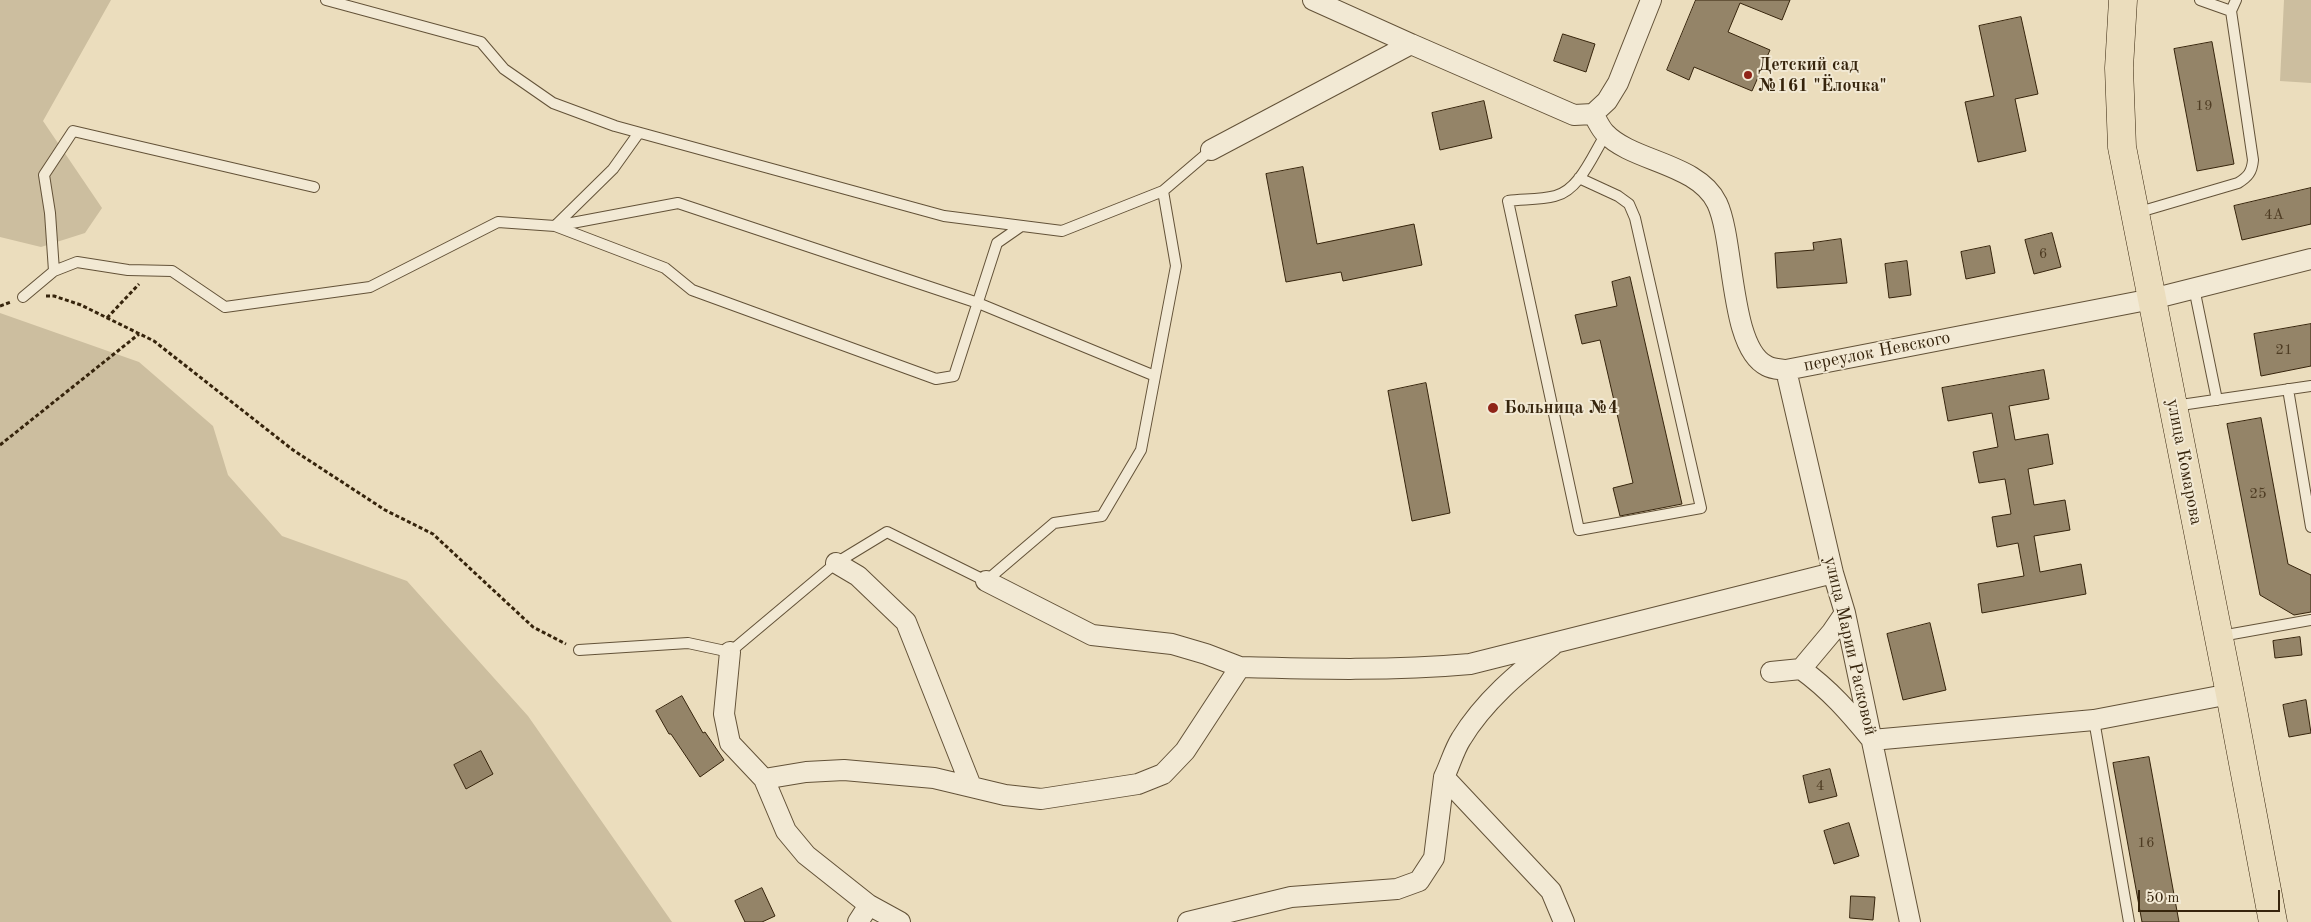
<!DOCTYPE html>
<meta charset="utf-8">
<style>
body{margin:0}
#map{position:relative;width:2311px;height:922px;overflow:hidden;background:#ebddbd;font-family:"Old Standard TT",serif}
canvas{display:block}
.scale{position:absolute;left:2138px;top:890px;width:142px;height:22px;box-sizing:border-box;border:2px solid #36240c;border-top:0;padding-left:6px;font-size:15px;line-height:18px;white-space:nowrap;color:#36240c;-webkit-text-stroke:4px #f2e9d4;paint-order:stroke}
</style>
<div id="map">
<canvas width="2311" height="922"></canvas>
<div class="scale">50 m</div>
</div>
<script>
const g = document.querySelector('canvas').getContext('2d');
g.lineJoin = 'round';
function fill(path, color) { g.fillStyle = color; g.fill(path, 'evenodd'); }
function stroke(path, color, width, dash) { g.strokeStyle = color; g.lineWidth = width; g.lineCap = dash ? 'butt' : 'round'; g.setLineDash(dash || []); g.stroke(path); }
function write(font, color, halo, rows, align = 'center') {
  g.font = font + ' "Old Standard TT",serif'; g.lineWidth = 4; g.setLineDash([]); g.textBaseline = 'middle'; g.strokeStyle = halo; g.fillStyle = color; for (const [text, x, y, turn = 0] of rows) {
    g.save(); g.translate(x, y); g.rotate((+turn || 0) * Math.PI / 180); g.textAlign = isNaN(turn) ? turn : align; if (halo) g.strokeText(text, 0, 0); g.fillText(text, 0, 0); g.restore();
  }
}
const green = new Path2D(`
 M0,0H111L43,121L102,208L85,233L41,247L0,237Z
 M2284,0H2311V83L2280,81Z
 M0,313L139,362L213,426L228,475L282,536L407,581L528,716L672,922H0Z`);
const building = new Path2D(`
 M1696,0H1790L1782,20L1740,3L1728,32L1770,50L1752,91L1694,67L1689,80L1667,70Z
 M2021,17L2038,94L2015,99L2026,151L1978,162L1965,102L1994,96L1979,26Z
 M1563,34L1595,44L1586,72L1554,61Z
 M2212,42L2234,164L2197,171L2174,49Z
 M1484,101L1492,138L1440,150L1432,113Z
 M1303,167L1317,244L1414,224L1422,265L1343,281L1341,272L1286,282L1266,174Z
 M2311,188V224L2242,240L2234,206Z
 M2052,233L2061,267L2034,274L2025,240Z
 M1841,239L1847,283L1777,288L1775,253L1814,250L1813,243Z
 M1990,246L1995,273L1966,279L1961,252Z
 M1907,261L1911,295L1889,298L1885,264Z
 M1630,277L1682,504L1620,516L1613,488L1633,483L1600,340L1582,344L1575,315L1617,306L1612,282Z
 M2311,324V366L2261,376L2254,334Z
 M2044,370L2049,399L2009,406L2015,440L2048,434L2053,464L2028,469L2034,505L2065,500L2070,530L2034,536L2040,572L2081,564L2086,594L1982,613L1978,584L2024,576L2018,543L1997,547L1992,517L2011,514L2005,479L1979,483L1973,452L1998,447L1992,413L1948,421L1942,388Z
 M1426,383L1450,513L1412,521L1388,391Z
 M2261,418L2288,564L2311,575V612L2294,615L2260,595L2227,424Z
 M1930,623L1946,690L1903,700L1887,634Z
 M2300,637L2302,655L2275,658L2273,641Z
 M682,696L703,733L705,732L724,760L700,777L671,734H669L656,711Z
 M2306,700L2311,733L2289,737L2283,705Z
 M481,751L493,774L466,789L454,765Z
 M2149,757L2179,922H2142L2113,763Z
 M1830,769L1837,796L1809,803L1803,776Z
 M1849,823L1859,856L1834,864L1824,831Z
 M762,888L775,916L762,922H745L735,901Z
 M1851,896L1875,897L1873,920L1850,918Z`);
const path = new Path2D(`
 M46,296H54L81,305L154,341L293,450L385,510L433,534L533,627L566,644
 M0,306L11,302
 M107,318L139,284
 M0,445L139,334`);
const service = new Path2D(`
 M326,0L481,42L504,69L553,103L615,126L944,216L1062,231L1163,191
 M2200,0L2231,11
 M1579,178L1618,196L1629,204L1635,218L1701,508L1579,530L1508,201C1523,199 1540,200 1555,196C1580,190 1593,154 1606,134
 M2136,213L2238,183C2248,177 2252,172 2253,160L2231,11L2236,0
 M555,226L613,169L638,134
 M556,226L678,203L978,303L1155,376
 M54,271L50,213L44,175L73,131L314,187
 M2194,288L2217,400
 M23,297L54,271L77,262L128,270L172,271L225,307L370,287L498,222L555,226L665,268L692,290L936,379L954,376L997,243L1020,227
 M2288,389L2311,527
 M2174,406L2311,386
 M2221,636L2311,620
 M579,650L688,643L730,652L836,563L887,532L986,581L1054,523L1102,516L1141,450L1176,266L1163,191L1211,150
 M2094,720L2129,922`);
const minor = new Path2D(`
 M1313,0L1411,44
 M1593,114C1597,120 1600,128 1605,133C1632,162 1698,163 1717,203C1735,241 1729,348 1767,366C1772,369 1780,369 1786,370L2152,299L2311,259
 M1211,150L1411,44L1574,115L1593,114L1607,101L1618,83L1651,0
 M1786,370L1833,573L1845,613L1910,922
 M836,563L858,576L906,622L971,786
 M986,581L1092,635L1172,644L1206,654L1240,667
 M730,652L724,714L730,743L764,779L786,831L806,855L869,905L900,922
 M1801,669L1832,632L1845,613
 M1771,672L1801,669C1830,690 1849,712 1872,740L2094,720L2230,694
 M1444,777C1450,765 1454,750 1461,739C1484,701 1518,673 1552,646
 M764,779L806,772L844,770L934,778L1005,795L1041,799L1138,784L1163,774L1185,751L1240,667C1317,669 1393,671 1470,664L1833,573
 M858,922L869,905
 M1188,922L1291,897L1397,889L1419,881L1434,858L1444,777L1551,891L1564,922`);
const primary = new Path2D(`
 M2123,0L2119,68L2122,147L2230,694L2273,922`);
const markers = [
 [1748,75,5,"#8f2418"],
 [1493,408,6,"#8f2418"]
];
const numberNames = [
 ["19",2204,106],
 ["4А",2274,215],
 ["6",2043,254],
 ["21",2284,350],
 ["25",2258,494],
 ["4",1820,786],
 ["16",2146,843]
];
const poiNames = [
 ["Детский сад",1758,65],
 ["№161 \"Ёлочка\"",1758,86],
 ["Больница №4",1504,408]
];
const streetNames = [
 ["переулок Невского",1877,352,-11],
 ["улица Комарова",2184,462,79],
 ["улица Марии Расковой",1850,646,77]
];
fill(green, '#ccbe9f');
fill(building, '#948468');
stroke(building, '#36240c', 1);
stroke(service, '#635238', 12);
stroke(minor, '#635238', 22);
stroke(primary, '#36240c', 29);
stroke(path, '#36240c', 3, [4, 2.5]);
stroke(service, '#f2e9d4', 10);
stroke(minor, '#f2e9d4', 20);
stroke(primary, '#ebddbd', 28);
for (const [x, y, r, color] of markers) { const dot = new Path2D(); dot.arc(x, y, r, 0, 2 * Math.PI); g.fillStyle = color; g.fill(dot); stroke(dot, '#f2e9d4', 2); }
write('15px', '#4e3c23', null, numberNames);
write('bold 18px', '#36240c', '#f2e9d4', poiNames, 'left');
write('18px', '#36240c', '#f2e9d4', streetNames);
</script>
